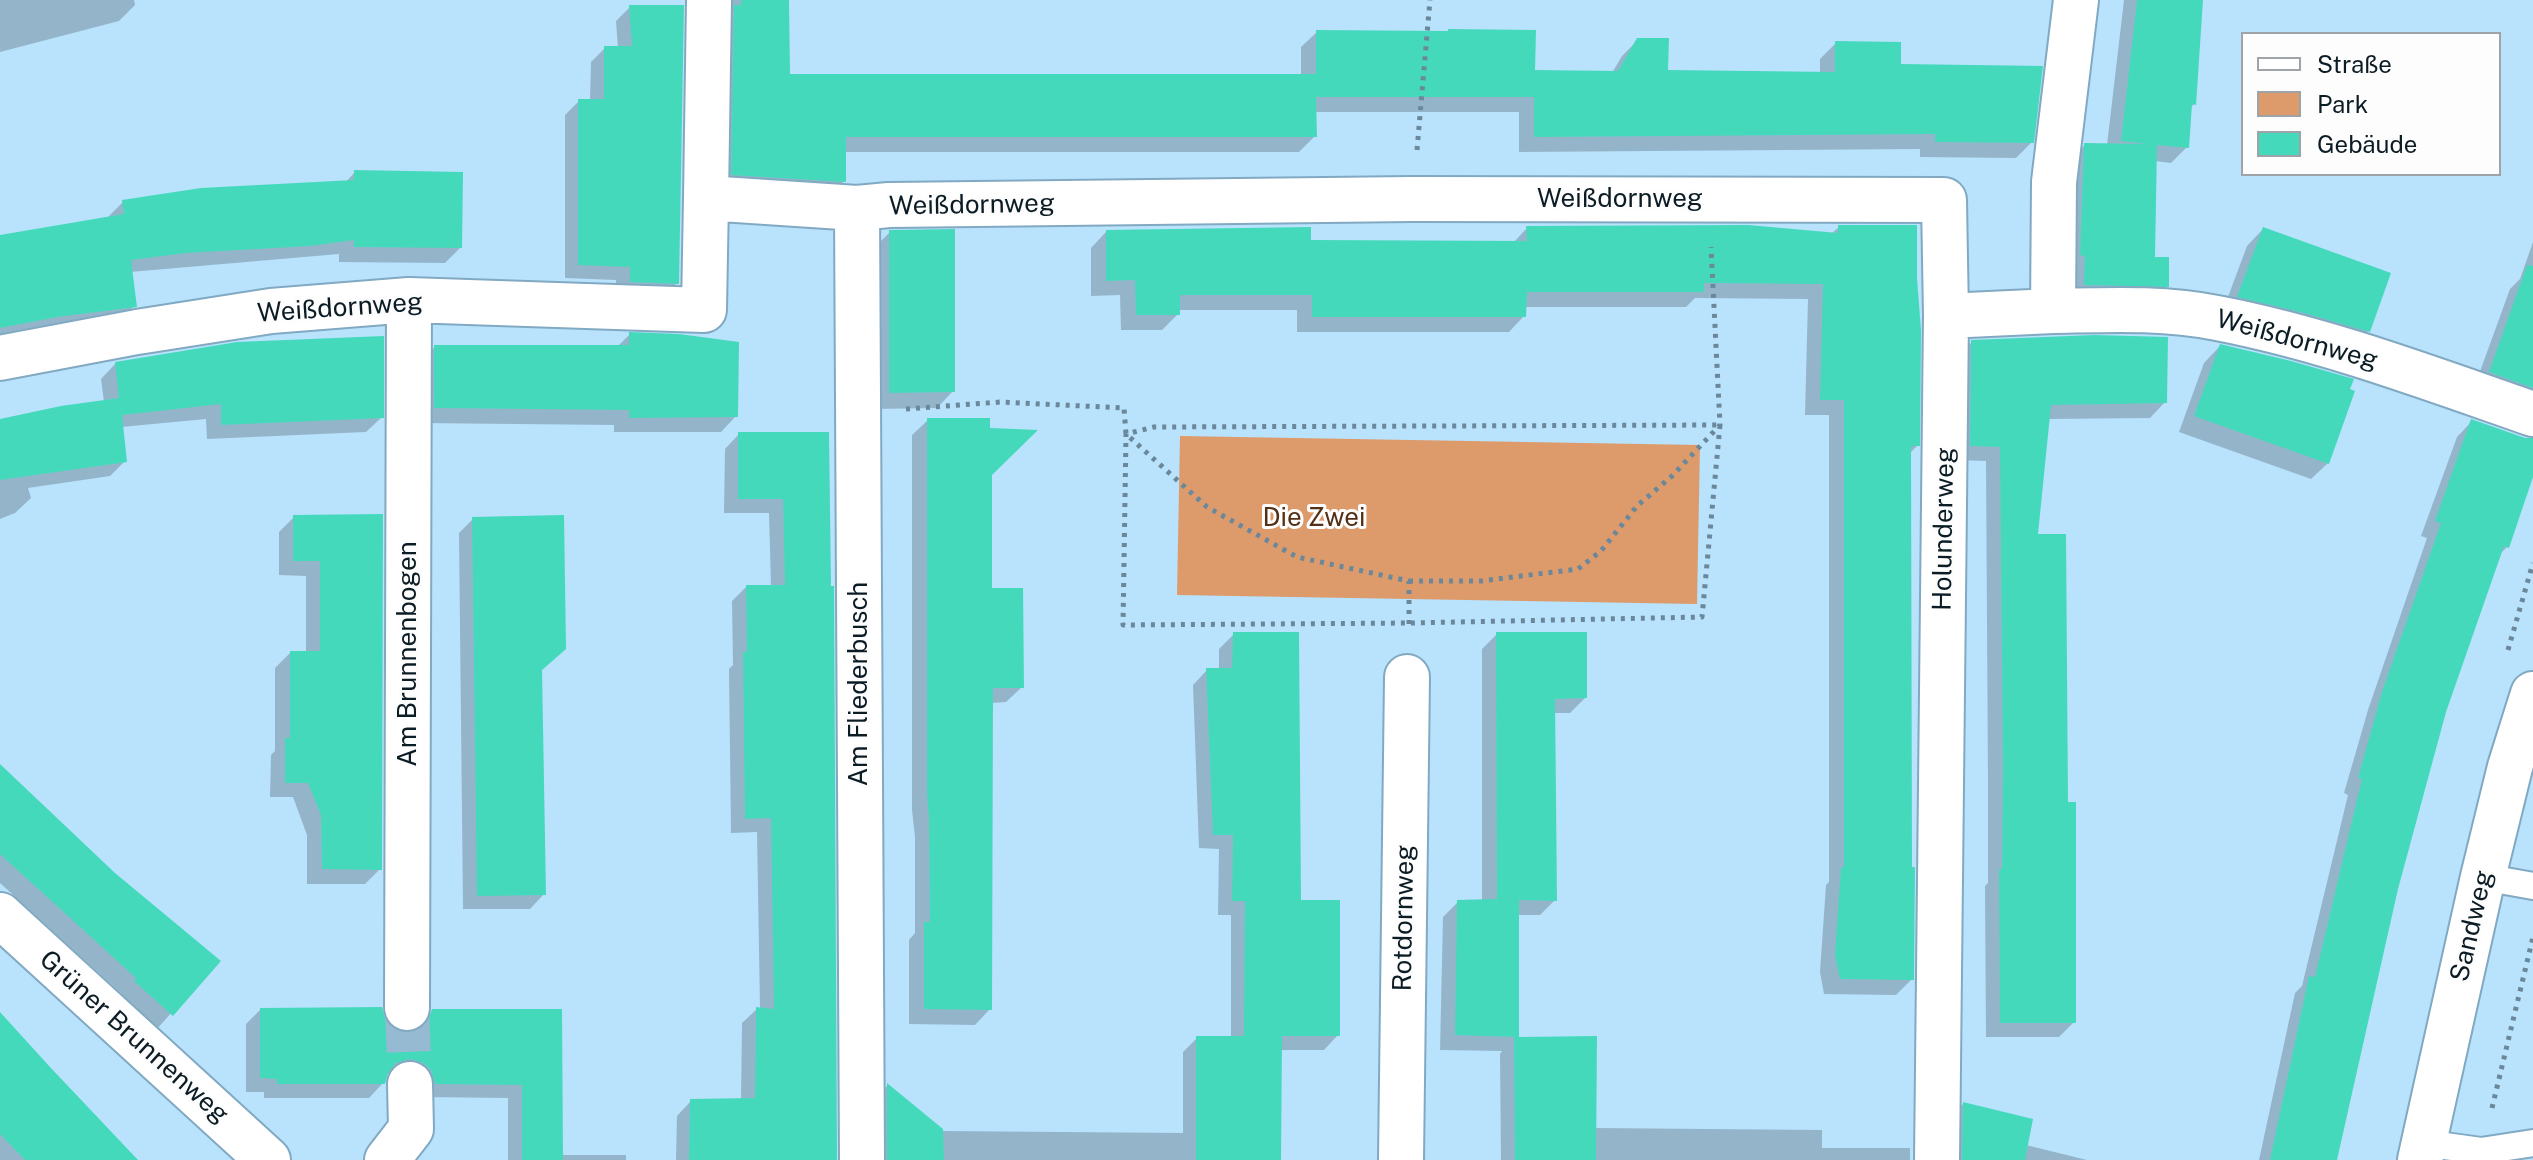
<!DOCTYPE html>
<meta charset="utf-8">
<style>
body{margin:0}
#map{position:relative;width:2533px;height:1160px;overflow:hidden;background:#b9e2fd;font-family:"Public Sans",sans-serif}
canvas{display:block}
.legend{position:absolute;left:2241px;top:32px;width:260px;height:144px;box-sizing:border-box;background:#fdfdfd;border:2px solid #9da3a7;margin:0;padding:10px 14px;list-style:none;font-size:24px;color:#0c1c25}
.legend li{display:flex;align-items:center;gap:16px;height:40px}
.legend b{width:40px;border:2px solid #9da3a7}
</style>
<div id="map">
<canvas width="2533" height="1160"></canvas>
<ul class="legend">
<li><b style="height:10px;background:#fff"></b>Straße</li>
<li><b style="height:22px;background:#dd9b6c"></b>Park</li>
<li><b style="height:22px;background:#45d9bb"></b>Gebäude</li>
</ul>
</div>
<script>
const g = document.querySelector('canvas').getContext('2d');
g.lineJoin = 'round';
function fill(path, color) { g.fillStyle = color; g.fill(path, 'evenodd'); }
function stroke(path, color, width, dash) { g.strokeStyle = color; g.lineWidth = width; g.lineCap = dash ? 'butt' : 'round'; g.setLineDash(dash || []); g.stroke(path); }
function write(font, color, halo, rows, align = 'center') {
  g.font = font + ' "Public Sans",sans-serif'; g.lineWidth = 6; g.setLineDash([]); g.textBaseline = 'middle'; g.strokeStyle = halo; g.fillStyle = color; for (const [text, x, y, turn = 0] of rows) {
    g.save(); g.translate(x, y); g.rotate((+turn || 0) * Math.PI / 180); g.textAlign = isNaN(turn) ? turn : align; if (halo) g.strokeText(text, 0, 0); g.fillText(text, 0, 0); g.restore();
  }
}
const green = new Path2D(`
 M1180,436L1700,445L1697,604L1177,595Z`);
const shadow = new Path2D(`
 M0,0H134L135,5L119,21L0,52Z
 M726,0H787L788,76H1301V47L1317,32L1533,72L1612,73L1622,56L1638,40L1666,72L1820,74V59L1836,43L1899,66L2032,142L2016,158L1920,157V149L1519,152V112H1314L1315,136L1299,152H844V181L829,197L716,190Z
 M2124,0H2202L2194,104L2189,109L2187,147L2171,163L2155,161L2153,259L2167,286L2151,301L2069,300V160L2085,145H2107Z
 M630,7L677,283L663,297L616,296V280L565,278V115L579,101H590L591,62L605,48H618L616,21Z
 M355,172L460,248L445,263L339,262V254L130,272L134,306L119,321L0,339V236L108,217L123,202L345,183Z
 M1839,227L1918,445L1909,454L1912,979L1896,995L1824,994L1820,972L1826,885L1829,882V415H1805L1808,299L1695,298L1686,307H1525L1524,316L1509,332H1297V310H1178V314L1162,330H1121L1120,295L1091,296V248L1106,232L1309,242L1513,243L1527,228L1831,234Z
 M2263,229L2368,331L2352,347L2222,313L2247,246Z
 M890,232L953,391L937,408L873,409V249Z
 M2533,242V412L2474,388L2510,289L2520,279Z
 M630,334L736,416L721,432H614V425L419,423V362L435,347H617Z
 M1972,342L2165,402L2150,418L2048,419L2036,535L2066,804L2074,1022L2059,1037H1986L1985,886L1988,883V785L1986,461L1955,460L1957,357Z
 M2220,346L2328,463L2311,479L2179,432L2204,363Z
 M116,363L382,417L366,432L207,439L206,419L121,427L125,461L110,476L28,488L31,498L15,513L0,519V420L104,402L101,379Z
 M928,420L990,474V590L1022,687L1006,702L991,703L990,1009L975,1025L909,1024V940L915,933V837L912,810V435Z
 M2472,421L2525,440H2533V471L2507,547L2498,556L2444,711L2396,888L2335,1160H2259L2295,993L2302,986L2348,795L2344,793L2368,710L2427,538L2421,536L2457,437Z
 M739,434H827L835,1160H676L677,1116L691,1101L741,1100L742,1023L757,1009H760L757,832L731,833L729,669L733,665L732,601L746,587H771L769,513H724L725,449Z
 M381,516L380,869L365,884H307V835L293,797H270L271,755L275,751V668L290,653H306V576L279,575V532L294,517Z
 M473,519L540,671L544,894L530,909H463L459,533Z
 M1234,634L1299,902L1338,1035L1324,1050H1280V1160H873V1100L887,1086L942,1131L1183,1133V1052L1197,1038H1231V915H1218L1219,849L1199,848L1193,685L1207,670H1219V649Z
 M1497,634L1585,698L1570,713H1553L1555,900L1540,915H1517V1039L1594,1128L1822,1130V1148H1910V1160H1501L1500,1054L1502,1051L1440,1050L1443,917L1458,902H1482V649Z
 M0,770L113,874L218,961L156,1030L120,997L122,994L0,883Z
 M260,1010L384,1022L394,1032L406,1035L416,1032L418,1026L433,1011H560L561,1155H626V1160H508V1098L421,1097L395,1072L385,1075L383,1083L369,1098H264V1092H246V1024Z
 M0,1015L136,1160H0Z
 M1963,1104L2026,1145L2087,1160H1948V1119Z`);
const building = new Path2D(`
 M741,0H789L790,74H1316V79V30L1448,31V29L1536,30L1535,70L1618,71L1637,38H1669L1668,70L1835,72V41L1901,42V64L2043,66L2034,143L1935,142V134L1534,137V97H1316L1317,137H846V182L731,175L734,5H741Z
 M2137,0H2203L2196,105L2192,104L2189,148L2157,145L2155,257H2169V287L2084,285L2085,256L2080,255L2084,143L2148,144L2121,141Z
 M629,5H684L679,284L630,282V267L578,265V99H604V46H632Z
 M354,170L463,172L462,248L354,247V240L310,246L186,253L131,260L137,307L57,317L0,328V235L124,214L122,200L201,188L354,180Z
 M1748,225L1838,233V225H1917V278L1921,330L1920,446H1911L1912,867H1915L1914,980L1840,979L1835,955L1841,867H1844V400H1820L1823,284L1704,283V292H1527L1526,317H1312V295H1180V315H1136L1135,280L1106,281V230L1311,227V240L1527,241L1526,226Z
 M2263,227L2391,273L2370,332L2304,313L2237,297Z
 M955,229V392L889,393V230Z
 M2527,265L2533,266V388L2489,372Z
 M629,332L679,334L739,342L738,417L629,418V410L434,408V345H629Z
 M2094,335L2168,337L2167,403L2051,405L2038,534H2066L2068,802H2076V1023H2000L1999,869H2002L2003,769L2000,447L1970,446L1971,340Z
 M384,336V418L221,425V404L122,415L127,462L0,480V419L61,406L119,398L115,362L237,342Z
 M2220,344L2291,361L2354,379L2350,389L2355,391L2329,464L2194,416Z
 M927,418H990V428L1038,430L992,475V588H1023L1024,688H993L992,1010L924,1009V922H930L929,820L927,793Z
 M2471,419L2525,438H2533V477L2509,548L2504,546L2446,712L2398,889L2337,1160H2270L2309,976L2315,977L2362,779L2358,778L2382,692L2441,523L2435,521Z
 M738,432H829L831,586H834L837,1160H689L690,1099L755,1098L756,1007L774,1009L771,818L745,819L743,652H747L746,585H785L783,499H738Z
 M383,514L382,870L322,869L321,815L308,783H285V738H290V651H320V561H293V515Z
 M564,515L566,649L542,670L546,895L477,896L472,517Z
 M1233,632H1299L1301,900H1340V1036H1282L1281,1160H1196V1036H1244L1245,901H1232L1233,835H1213L1206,668H1232Z
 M1496,632H1587V698L1555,699L1557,901L1519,900V1037L1597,1036L1596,1160H1515L1514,1037H1518L1455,1035L1457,900L1497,899Z
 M0,764L115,873L221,961L173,1016L134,981L136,978L0,854Z
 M382,1007L386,1021L395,1030L406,1033L420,1029L428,1021L432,1009H562L563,1160H522V1085L435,1084L431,1070L423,1063L410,1059L396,1063L388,1073L385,1084H277V1079L260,1078V1008Z
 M0,1012L50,1067L138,1160H25L0,1134Z
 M887,1083L943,1129L944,1160H887Z
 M1963,1102L2033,1119L2025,1160H1962Z`);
const streetTunnel = new Path2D(`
 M407,1008L410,1084`);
const path = new Path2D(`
 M1417,150L1430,0
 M906,409L1001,402L1124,408L1126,434L1207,507L1297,557L1409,581V624
 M1720,425L1702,617L1409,623L1123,625L1126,434L1154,427Z
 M1409,581H1481L1578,569L1601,551L1637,506L1672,476L1720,425L1711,247
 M2508,650L2533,563
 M2492,1108L2533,937`);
const lane = new Path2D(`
 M2483,877L2533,886
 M2423,1143L2481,1151L2533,1143`);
const street = new Path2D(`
 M706,198L709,0
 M857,208L862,1160
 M2053,311C2107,310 2163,307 2217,318C2326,339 2429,378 2533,414
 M0,358L137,332L271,311L409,300L704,310L706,198L857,208L889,205L1412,199L1944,200L1946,316
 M0,915L268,1160
 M407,1008L409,300
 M387,1160L411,1129L410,1084
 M1401,1160L1407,677
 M1937,1160L1946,316L2053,311L2054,182L2076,0`);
const secondary = new Path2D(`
 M2420,1160L2483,877L2510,767L2533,694`);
const streetNames = [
 ["Weißdornweg",1620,199],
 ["Weißdornweg",972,205,-1],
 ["Weißdornweg",340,308,-4],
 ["Weißdornweg",2297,340,15],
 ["Holunderweg",1944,529,-89],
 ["Am Brunnenbogen",408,654,-90],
 ["Am Fliederbusch",859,684,-90],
 ["Rotdornweg",1404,918,-89],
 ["Sandweg",2472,926,-77],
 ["Grüner Brunnenweg",134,1037,42]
];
const parkNames = [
 ["Die Zwei",1314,518]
];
fill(green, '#dd9b6c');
fill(shadow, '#0003');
fill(building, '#45d9bb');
stroke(streetTunnel, '#96bad2', 44, [44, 22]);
stroke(lane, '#82a9c2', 30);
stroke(street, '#82a9c2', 48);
stroke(secondary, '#82a9c2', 48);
stroke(path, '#6b889b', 5, [4, 6]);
stroke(lane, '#fff', 26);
stroke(street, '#fff', 44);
stroke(secondary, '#fff', 44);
write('26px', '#0c1c25', '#fdfdfd', streetNames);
write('26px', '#533016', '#fdfdfd', parkNames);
</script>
